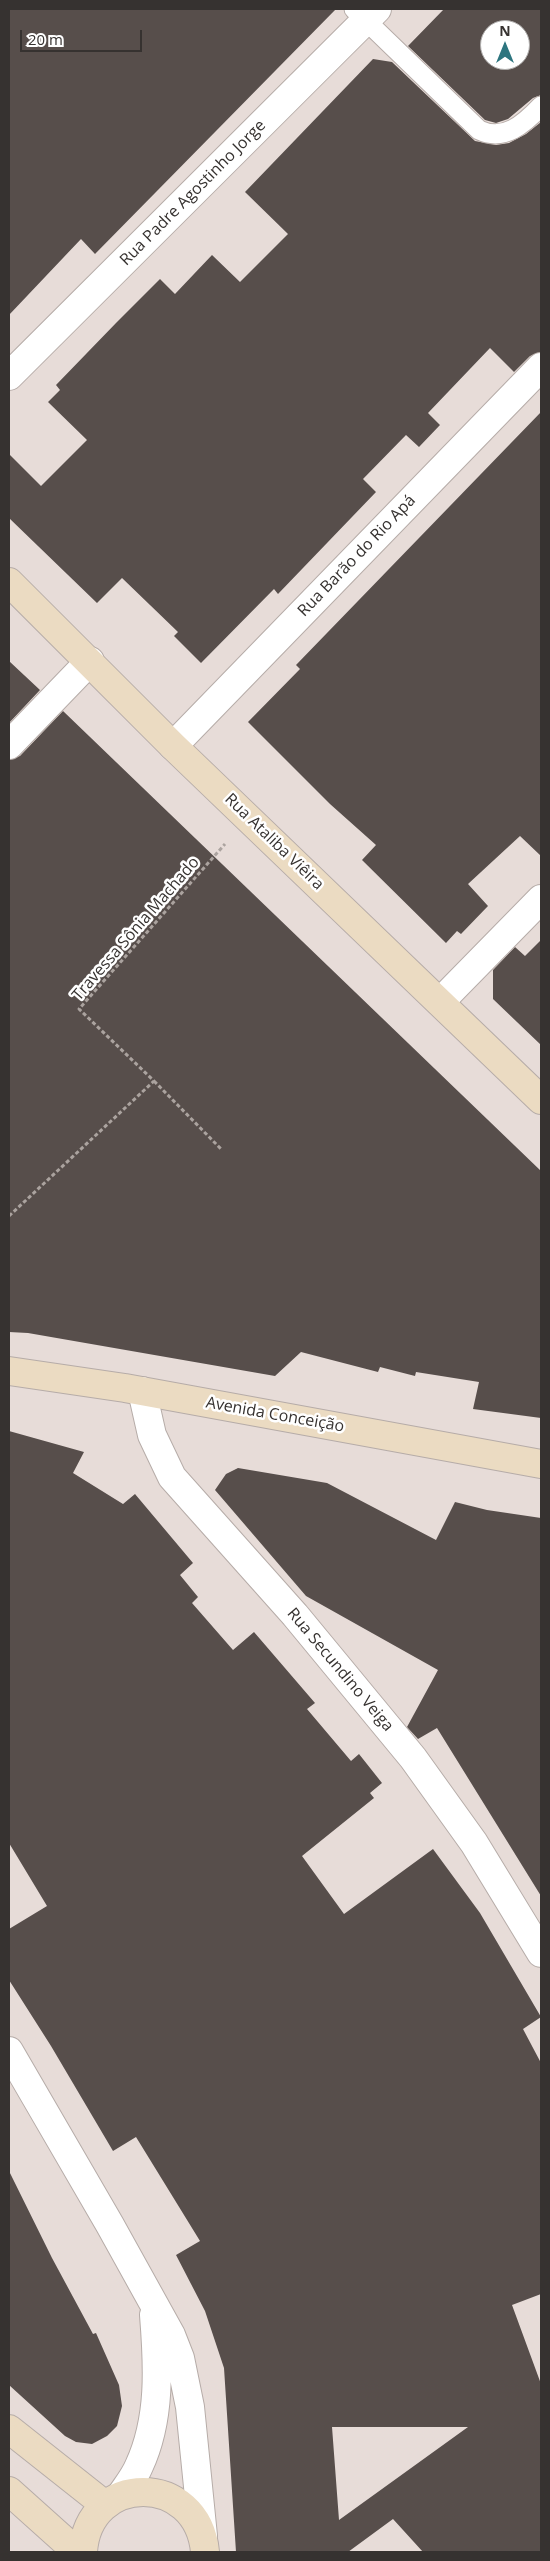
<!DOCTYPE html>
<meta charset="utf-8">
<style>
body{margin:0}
#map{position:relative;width:550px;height:2561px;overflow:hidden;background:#e7dcd8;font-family:"Open Sans",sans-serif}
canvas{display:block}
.frame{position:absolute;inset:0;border:10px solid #363230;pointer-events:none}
.north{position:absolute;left:480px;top:20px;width:50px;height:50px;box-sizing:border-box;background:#fff;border:1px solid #afadac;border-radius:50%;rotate:0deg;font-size:14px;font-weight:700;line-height:20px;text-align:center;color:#363230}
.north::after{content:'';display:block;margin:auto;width:18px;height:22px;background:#2d757f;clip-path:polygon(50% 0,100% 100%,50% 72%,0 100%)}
.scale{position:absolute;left:20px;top:30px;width:122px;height:22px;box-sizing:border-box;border:2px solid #363230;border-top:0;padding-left:6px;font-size:15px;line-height:18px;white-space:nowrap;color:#363230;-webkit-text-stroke:4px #fff;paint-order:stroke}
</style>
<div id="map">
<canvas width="550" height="2561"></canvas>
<div class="frame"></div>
<div class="north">N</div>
<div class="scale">20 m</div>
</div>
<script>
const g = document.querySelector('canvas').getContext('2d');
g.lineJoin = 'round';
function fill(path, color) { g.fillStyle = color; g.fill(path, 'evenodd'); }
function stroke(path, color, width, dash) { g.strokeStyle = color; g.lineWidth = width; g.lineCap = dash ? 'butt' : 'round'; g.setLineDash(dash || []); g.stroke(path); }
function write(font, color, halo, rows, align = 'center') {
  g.font = font + ' "Open Sans",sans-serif'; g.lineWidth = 5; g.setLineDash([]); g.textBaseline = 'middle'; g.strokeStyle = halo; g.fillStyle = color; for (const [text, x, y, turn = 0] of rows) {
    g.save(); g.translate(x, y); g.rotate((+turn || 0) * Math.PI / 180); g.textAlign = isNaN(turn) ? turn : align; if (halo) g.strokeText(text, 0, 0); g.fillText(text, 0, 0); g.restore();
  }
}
const building = new Path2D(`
 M9,9H336L95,254L81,239L9,315Z
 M444,9H541V95L533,98L508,119L496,123L485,120L408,46ZM490,30H520V60H490Z
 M373,59L392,62L475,141L496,145L509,143L526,134L541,122V352L530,356L514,372L490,348L428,413L440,425L419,447L406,435L363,479L376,492L278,594L274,589L201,663L174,636L178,632L122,578L97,603L9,518V454L41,486L87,440L48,402L60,390L56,385L116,323L160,279L175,294L212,255L240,282L288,234L245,192Z
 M541,412V856L520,836L468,884L488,906L461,934L457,931L446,943L362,860L376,845L330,804L248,722L300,669L296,665Z
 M9,661L40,690L9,723Z
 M63,711L541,1171V1418L473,1409L479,1382L416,1372L415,1376L380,1367L378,1372L301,1352L275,1376L28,1333L9,1332V760L20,756Z
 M541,940V1045L493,999V970L515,947L525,956Z
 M9,1431L84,1452L73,1473L123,1504L135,1494L193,1563L180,1575L198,1597L192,1603L233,1650L254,1632L315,1703L307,1709L351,1761L359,1754L382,1783L370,1793L374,1798L302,1856L344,1914L433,1849L480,1913L541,2017L523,2029L541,2063V2294L512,2305L541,2384V2552H423L393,2519L348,2552H236L224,2368L205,2311L176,2255L200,2241L136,2137L113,2151L51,2046L9,1980V1929L47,1906L9,1843ZM332,2427H468L339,2520Z
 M238,1468L327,1483L436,1540L455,1502L487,1510L541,1518V1896L437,1728L418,1739L407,1727L438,1670L306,1596L215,1490L226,1474Z
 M9,2171L52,2258L93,2334L96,2333L119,2385L122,2406L117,2426L107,2436L92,2444L76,2442L65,2436L9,2385Z`);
const path = new Path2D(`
 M154,1081L221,1149
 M9,1216L154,1081L79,1009L225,844`);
const lane = new Path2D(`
 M354,9L479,130C504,142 524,124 541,106`);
const street = new Path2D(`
 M9,376L377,9
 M9,745L90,661
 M173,746L541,367
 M441,1001L541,899
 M142,1391L152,1435L172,1477L295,1615L413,1758L474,1843L541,1953
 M9,2051L110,2225L171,2335L180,2358L190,2407L203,2536
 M121,2495C127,2486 135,2476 139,2466C161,2419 158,2365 154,2315`);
const secondary = new Path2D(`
 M9,582L173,746L541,1100
 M9,1371L125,1388L541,1464
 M9,2429L105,2505
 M9,2491L77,2552
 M83,2552C88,2472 198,2472 205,2552`);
const streetNames = [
 ["Rua Padre Agostinho Jorge",193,193,-45],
 ["Rua Barão do Rio Apá",357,556,-46],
 ["Rua Ataliba Viêira",274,842,44],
 ["Travessa Sônia Machado",136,929,-49],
 ["Avenida Conceição",275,1415,10],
 ["Rua Secundino Veiga",340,1670,50]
];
fill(building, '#574e4b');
stroke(lane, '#b6aca8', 21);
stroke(street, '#b6aca8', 30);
stroke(secondary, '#b6aca8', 30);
stroke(path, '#aba39f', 3, [4, 2.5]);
stroke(lane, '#fff', 19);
stroke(street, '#fff', 28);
stroke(secondary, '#ebdbc2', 28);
write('16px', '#363230', '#fff', streetNames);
</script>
